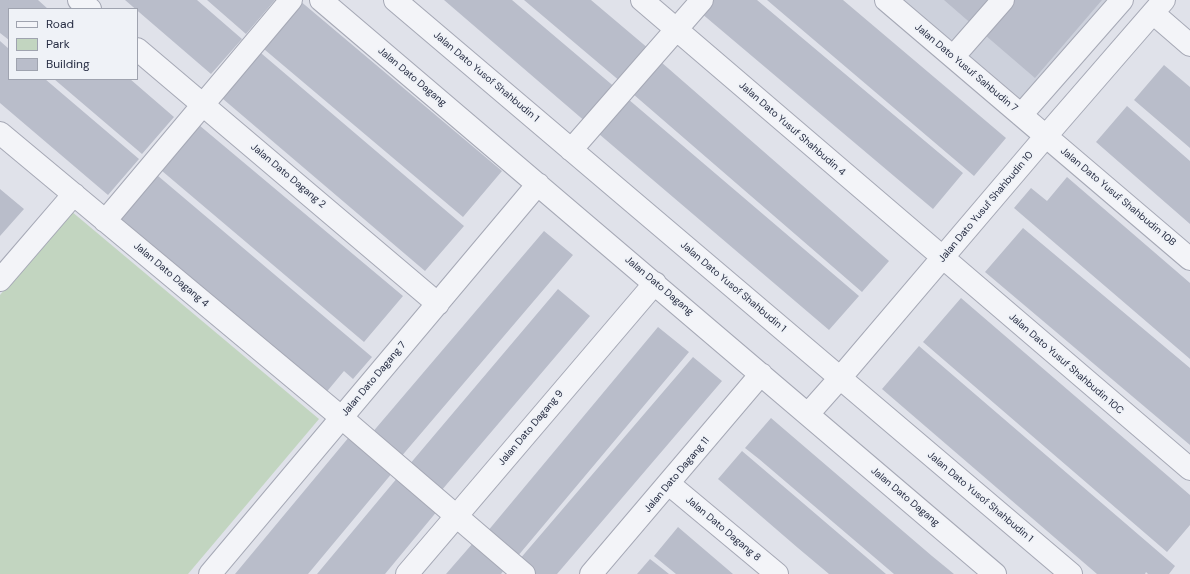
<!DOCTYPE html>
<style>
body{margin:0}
#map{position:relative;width:1190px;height:574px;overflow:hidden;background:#e0e2ea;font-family:"DM Sans",sans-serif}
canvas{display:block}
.legend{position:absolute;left:8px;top:8px;width:130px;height:72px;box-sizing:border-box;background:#eff2f7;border:1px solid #9fa3af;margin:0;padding:5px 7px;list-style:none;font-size:12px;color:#272d43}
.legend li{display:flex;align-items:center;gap:8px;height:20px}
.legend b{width:20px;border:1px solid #9fa3af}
</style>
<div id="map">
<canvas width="1190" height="574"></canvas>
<ul class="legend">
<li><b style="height:5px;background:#f3f4f8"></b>Road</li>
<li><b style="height:11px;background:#c2d5c0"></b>Park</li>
<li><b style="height:11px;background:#b9bdca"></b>Building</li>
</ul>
</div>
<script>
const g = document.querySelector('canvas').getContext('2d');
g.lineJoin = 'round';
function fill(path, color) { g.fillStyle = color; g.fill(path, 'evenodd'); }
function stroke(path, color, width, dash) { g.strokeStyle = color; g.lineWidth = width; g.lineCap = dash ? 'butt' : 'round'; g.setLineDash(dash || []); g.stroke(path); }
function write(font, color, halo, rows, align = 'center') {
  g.font = font + ' "DM Sans",sans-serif'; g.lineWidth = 3.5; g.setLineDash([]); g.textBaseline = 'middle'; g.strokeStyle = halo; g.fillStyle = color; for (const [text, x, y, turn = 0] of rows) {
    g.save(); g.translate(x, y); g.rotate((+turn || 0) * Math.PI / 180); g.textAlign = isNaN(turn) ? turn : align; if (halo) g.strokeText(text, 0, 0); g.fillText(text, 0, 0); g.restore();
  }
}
const built = new Path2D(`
 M896,0H1112L1021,106Z`);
const green = new Path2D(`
 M71,211L319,419L188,574H0V295Z`);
const building = new Path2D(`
 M0,0H38L48,9H9V40L0,33Z
 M125,0H197L242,39L211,74Z
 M207,0H275L246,34Z
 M299,0L502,171L463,217L258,44Z
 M444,0H512L617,89L587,123Z
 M524,0H591L649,49L621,82Z
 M712,0H757L963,173L933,209L701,13Z
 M767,0H843L1006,138L974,176Z
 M944,0H997L974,26Z
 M1015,0H1102L1035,78L985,35Z
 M0,41L9,49V79H45L139,159L108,195L0,103Z
 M255,48L464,226L425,271L216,93Z
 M661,62L889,261L862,292L633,94Z
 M1164,65L1190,87V148L1134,100Z
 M54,79H130L174,117L142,154Z
 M628,99L859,296L829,330L599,134Z
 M1127,106L1190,161V224L1096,142Z
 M193,120L403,296L364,342L155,165Z
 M151,170L372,357L353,379L344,371L324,395L112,216Z
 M1067,177L1190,283V359L1014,208L1031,188L1047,201Z
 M0,189L24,209L0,236Z
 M1023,228L1190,368V445L985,272Z
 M544,231L573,255L400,458L371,434Z
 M558,289L590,316L441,491L409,465Z
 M961,298L1190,495V525L1167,552L923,342Z
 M658,327L689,352L517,557L487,532Z
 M919,346L1175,566L1169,574H1148L1146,572L1145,574H1097L882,389Z
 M693,357L722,381L557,574H535L519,560Z
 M771,418L932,556L954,574H894L759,459L745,448Z
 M349,437L393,472L308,574H235Z
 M742,451L769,474L886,574H829L798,548L718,479Z
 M398,477L438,510L385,574H317Z
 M678,527L692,539L733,574H676L654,556Z
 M473,543L504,570L501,574H446Z
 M650,559L664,570L669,574H637Z`);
const minor = new Path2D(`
 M79,0L90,9
 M321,0L995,574
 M395,0L1071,574
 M642,0L1190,469
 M886,0L1190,259
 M1153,13L1190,45
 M137,49L438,304
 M953,57L1003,0
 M1021,115L1122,0
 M0,133L342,418L524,574
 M571,150L702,0
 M105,221L291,0
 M0,280L74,194
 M808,414L840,378L1046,136L1164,0
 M669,484L777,574
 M210,574L538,184
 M407,574L655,283
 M591,574L761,374`);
const streetNames = [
 ["Jalan Dato Yusuf Sahbudin 7",966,68,40],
 ["Jalan Dato Dagang",412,77,40],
 ["Jalan Dato Yusof Shahbudin 1",486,77,40],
 ["Jalan Dato Yusuf Shahbudin 4",792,129,41],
 ["Jalan Dato Dagang 2",288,176,40],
 ["Jalan Dato Yusuf Shahbudin 10B",1118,197,40],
 ["Jalan Dato Yusuf Shahbudin 10",986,207,-50],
 ["Jalan Dato Dagang 4",171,275,40],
 ["Jalan Dato Dagang",659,286,40],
 ["Jalan Dato Yusof Shahbudin 1",733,287,40],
 ["Jalan Dato Yusuf Shahbudin 10C",1066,364,41],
 ["Jalan Dato Dagang 7",374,379,-50],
 ["Jalan Dato Dagang 9",531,428,-50],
 ["Jalan Dato Dagang 11",677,475,-50],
 ["Jalan Dato Dagang",905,497,40],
 ["Jalan Dato Yusof Shahbudin 1",980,497,40],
 ["Jalan Dato Dagang 8",723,529,40]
];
fill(built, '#cdd1dc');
fill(green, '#c2d5c0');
fill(building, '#b9bdca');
stroke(minor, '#a5a8b5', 24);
stroke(minor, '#f3f4f8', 22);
write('10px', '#272d43', '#eff2f7', streetNames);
</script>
